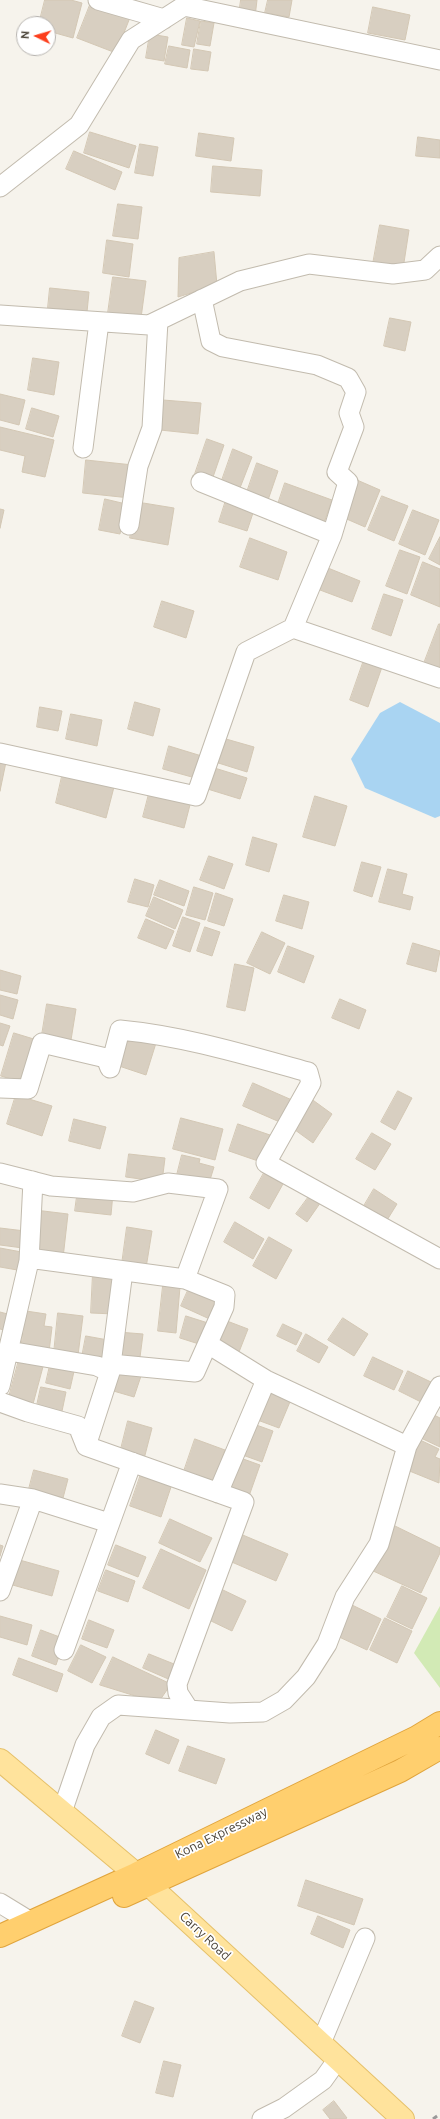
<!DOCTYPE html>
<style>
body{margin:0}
#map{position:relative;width:440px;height:2119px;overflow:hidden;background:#f6f3ec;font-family:Ubuntu,sans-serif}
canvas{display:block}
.north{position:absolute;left:16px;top:16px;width:40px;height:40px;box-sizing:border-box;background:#fff;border:1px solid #b7b4b0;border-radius:50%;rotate:275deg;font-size:11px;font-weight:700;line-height:16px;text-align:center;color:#4b4439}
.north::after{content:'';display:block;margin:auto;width:14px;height:18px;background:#fc3f1d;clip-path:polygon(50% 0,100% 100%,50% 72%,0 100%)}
</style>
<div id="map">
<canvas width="440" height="2119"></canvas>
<div class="north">N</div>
</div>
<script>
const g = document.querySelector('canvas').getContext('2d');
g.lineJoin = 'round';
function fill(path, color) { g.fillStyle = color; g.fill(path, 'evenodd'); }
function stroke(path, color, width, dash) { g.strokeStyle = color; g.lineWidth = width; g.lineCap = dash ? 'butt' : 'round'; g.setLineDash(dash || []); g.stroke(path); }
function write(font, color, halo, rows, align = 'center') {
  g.font = font + ' Ubuntu,sans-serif'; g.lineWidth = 3.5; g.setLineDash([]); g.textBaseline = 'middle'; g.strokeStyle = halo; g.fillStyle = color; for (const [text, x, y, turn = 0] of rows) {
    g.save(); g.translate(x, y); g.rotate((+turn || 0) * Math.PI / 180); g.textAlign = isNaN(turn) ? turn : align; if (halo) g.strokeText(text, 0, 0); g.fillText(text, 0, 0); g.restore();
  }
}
const green = new Path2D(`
 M440,1606V1688L414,1653Z`);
const water = new Path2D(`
 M400,702L440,723V816L435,818L365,788L351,759L380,713Z`);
const building = new Path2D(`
 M45,0H71L82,3L73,38L48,31V24H39Z
 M92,0L131,15L116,53L77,38Z
 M241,0H257L255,17L239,14Z
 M268,0H292L289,17L265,13Z
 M373,7L410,15L405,40L368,33Z
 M187,18L200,21L194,47L182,45Z
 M201,21L214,23L210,46L197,44Z
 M150,34L168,37L164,61L146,58Z
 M169,46L190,50L187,68L165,64Z
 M194,49L211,52L208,71L191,69Z
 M90,132L136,146L129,168L84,153Z
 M199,133L234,138L231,161L196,156Z
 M418,137L440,140V158L416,156Z
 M140,144L158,147L153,176L135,173Z
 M74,151L122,172L115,190L66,169Z
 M213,166L262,170L260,196L211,192Z
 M118,204L142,207L138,239L113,236Z
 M380,225L409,230L403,269L373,264Z
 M107,240L133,244L129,277L103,273Z
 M214,252L217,285L178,297L179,258Z
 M113,277L146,281L141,318L108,313Z
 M50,288L89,292L87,312L48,308Z
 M390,318L411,322L405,351L384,346Z
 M33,358L59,362L54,395L28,390Z
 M0,394L25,400L19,425L0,420Z
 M163,400L201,403L198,434L160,430Z
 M32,408L59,416L53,437L26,429Z
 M0,427L54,440L45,477L22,472L25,456L0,450Z
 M207,439L224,445L212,480L195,474Z
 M233,449L252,457L238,493L220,486Z
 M86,460L133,465L130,498L83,493Z
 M257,463L278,471L267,503L246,495Z
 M357,480L380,490L365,527L342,517Z
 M285,483L332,500L324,523L277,507Z
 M382,496L408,506L394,541L368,530Z
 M227,497L255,507L247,531L219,522Z
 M105,499L126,504L120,534L99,530Z
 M137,502L174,508L168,545L130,538Z
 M0,509L4,510L0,528Z
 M413,510L439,520L425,555L399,544Z
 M440,537V565L429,559Z
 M250,538L287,552L278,580L240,567Z
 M400,550L420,557L407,594L386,586Z
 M423,562L440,569V607L411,595Z
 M328,568L360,581L352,602L320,590Z
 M384,594L403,600L391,636L372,629Z
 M162,601L194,611L186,638L154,627Z
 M439,624H440V673L423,666Z
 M364,660L382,667L368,707L350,700Z
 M135,702L160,709L153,736L128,729Z
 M40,707L62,711L58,731L37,727Z
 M71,714L102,720L97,746L66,739Z
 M219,737L254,747L247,772L212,761Z
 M169,746L205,757L199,779L163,769Z
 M0,761L6,762L0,791Z
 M208,766L247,778L240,799L201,787Z
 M63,772L114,787L106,818L56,803Z
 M150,790L191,801L184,828L143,817Z
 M315,796L347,806L335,846L303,837Z
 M253,837L277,844L269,872L246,865Z
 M209,856L233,864L224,889L200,880Z
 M362,862L381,867L372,897L354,891Z
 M388,869L407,874L402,894L413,897L410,910L379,902Z
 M135,879L154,885L148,907L128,902Z
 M160,880L189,891L184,906L154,895Z
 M194,887L213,893L205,920L186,915Z
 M216,893L233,899L224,926L208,921Z
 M284,895L309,902L302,929L276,921Z
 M154,897L183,910L175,929L146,916Z
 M183,917L200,923L190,952L173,946Z
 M146,919L174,931L166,949L138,938Z
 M205,927L220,932L212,956L197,951Z
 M262,932L285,943L270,974L247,963Z
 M413,943L440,951L436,972L407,964Z
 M288,946L314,956L304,983L278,972Z
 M235,964L254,968L245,1011L227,1007Z
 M0,970L21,976L17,994L0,990Z
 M0,995L18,1000L13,1019L0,1015Z
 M340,999L366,1010L359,1029L332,1018Z
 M47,1004L76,1009L71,1040L42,1035Z
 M0,1023L10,1026L3,1046L0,1045Z
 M14,1033L37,1040L24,1083L1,1076Z
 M127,1033L156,1043L146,1075L116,1065Z
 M253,1083L292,1100L282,1123L243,1106Z
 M398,1091L412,1098L395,1130L381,1122Z
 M16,1095L52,1106L42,1136L7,1124Z
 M310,1098L332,1114L313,1143L291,1127Z
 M181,1118L223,1129L215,1160L173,1149Z
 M74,1119L106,1127L100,1149L69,1141Z
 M238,1124L270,1135L261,1162L229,1151Z
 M372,1133L391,1144L375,1170L356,1159Z
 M129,1154L165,1158L162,1182L126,1177Z
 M182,1155L200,1159L199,1163L214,1167L209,1183L176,1179Z
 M264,1173L283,1184L269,1209L250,1198Z
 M78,1189L113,1193L111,1215L75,1211Z
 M374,1189L397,1204L384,1225L361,1211Z
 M313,1191L323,1199L307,1222L296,1214Z
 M35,1210L68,1214L63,1258L31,1254Z
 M235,1222L264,1239L253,1259L224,1242Z
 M127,1227L152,1231L146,1268L122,1264Z
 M0,1228L25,1231L23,1248L0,1245Z
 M269,1237L292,1250L276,1279L253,1266Z
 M0,1248L27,1253L23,1271L0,1267Z
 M93,1273L116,1275L114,1314L91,1313Z
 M163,1286L180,1287L176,1333L158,1331Z
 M190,1286L223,1301L214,1321L181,1306Z
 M26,1311L46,1314L44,1326L52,1327L49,1352L21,1349Z
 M0,1312L15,1316L11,1332L0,1329Z
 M58,1313L83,1316L78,1355L54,1353Z
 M186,1316L208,1323L202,1345L180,1338Z
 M343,1318L368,1334L354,1356L328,1340Z
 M227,1321L248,1329L239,1352L217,1344Z
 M283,1324L302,1333L296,1345L277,1336Z
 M118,1332L143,1334L139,1365L115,1362Z
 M306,1334L328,1347L319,1363L297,1351Z
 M86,1336L108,1340L105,1360L82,1357Z
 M20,1356L44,1363L33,1404L9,1397Z
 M373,1357L403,1371L394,1390L364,1376Z
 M51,1361L75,1367L70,1389L46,1383Z
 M118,1368L141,1376L134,1397L110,1390Z
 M408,1371L431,1382L421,1402L399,1391Z
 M264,1386L292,1397L279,1428L252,1418Z
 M41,1387L66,1392L61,1416L36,1410Z
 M434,1415L440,1418V1447L423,1439Z
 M128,1421L152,1428L144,1459L120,1453Z
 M248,1422L273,1431L262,1462L237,1453Z
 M195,1439L225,1450L212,1487L182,1477Z
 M420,1440L439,1449L435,1457L440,1459L439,1483L407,1470Z
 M235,1456L260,1465L249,1496L224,1487Z
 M34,1470L68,1479L63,1498L29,1489Z
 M141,1474L172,1484L161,1517L130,1506Z
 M170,1519L212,1538L200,1562L159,1543Z
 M393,1525L440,1548V1553L421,1593L371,1570Z
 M238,1533L288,1554L276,1581L227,1560Z
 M0,1545L3,1546L0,1556Z
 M116,1545L146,1557L138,1577L108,1565Z
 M161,1549L206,1570L189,1609L143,1588Z
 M16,1559L59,1571L52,1596L9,1584Z
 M106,1570L135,1581L128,1602L98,1591Z
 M402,1586L427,1598L412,1629L387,1617Z
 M223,1590L246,1601L232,1631L209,1620Z
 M352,1605L381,1619L367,1650L337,1636Z
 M0,1616L32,1625L27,1645L0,1637Z
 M385,1618L412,1631L397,1663L370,1650Z
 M89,1620L114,1630L107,1648L82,1639Z
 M41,1630L65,1639L56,1665L32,1656Z
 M81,1645L106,1657L92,1683L68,1671Z
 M149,1654L179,1666L173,1681L143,1668Z
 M113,1657L171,1684L158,1703L100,1685Z
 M19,1658L63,1674L57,1692L13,1675Z
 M156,1730L179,1740L169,1764L146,1754Z
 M188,1746L225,1759L216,1784L179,1771Z
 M306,1880L363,1899L354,1925L298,1906Z
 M318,1916L350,1930L343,1948L311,1934Z
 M135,2001L154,2008L140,2043L122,2036Z
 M164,2061L181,2065L173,2097L156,2093Z
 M334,2101L347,2118L345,2119H330L323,2110Z`);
const minor = new Path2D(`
 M98,0L164,19
 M184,6L440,60
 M0,187L79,125L131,40L184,6L186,0
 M202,299L211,341L223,347L317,365L348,378L356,392L349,413L354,427L337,472L348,482L332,535
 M0,315L149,325L240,281L309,264L393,274L425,270L440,256
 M83,448L99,322
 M201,482L332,535L293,628L440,678
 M129,525L138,466L152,428L158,321
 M0,753L196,796L246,652L293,628
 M0,1088L28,1089L42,1043L106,1058L110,1068L120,1030C184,1036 246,1055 308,1072L311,1083L266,1163L440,1259
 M0,1173L51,1186L133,1192L168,1183L218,1189L185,1279
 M33,1181L29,1261L36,1259L185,1279L225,1295L224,1307L195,1372L111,1364
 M208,1344L266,1380L407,1446
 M9,1351L97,1366L110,1372L86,1446L244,1502L177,1684L178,1693L189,1710
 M110,1372L123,1271
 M0,1386L29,1261
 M0,1402L28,1412L78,1426L86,1446
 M218,1493L266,1380
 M0,1494L33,1499
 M0,1591L33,1499L109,1523
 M64,1650L132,1462
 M62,1812L85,1745L101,1717L118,1705L230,1713L263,1712L284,1700L306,1677L327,1644L345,1597L379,1544L407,1446L440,1386
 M0,1903L31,1922
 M321,2043L365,1938
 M262,2119L284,2108L323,2080L338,2059`);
const major = new Path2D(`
 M0,1760L149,1885L403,2119`);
const highway = new Path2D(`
 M124,1896L400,1771L440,1748
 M0,1936L136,1874L417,1737L440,1723`);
const rail = new Path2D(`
 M433,2119L440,2114`);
const streetNames = [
 ["Kona Expressway",221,1833,-26],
 ["Carry Road",205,1936,43]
];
fill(green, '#d2eab5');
fill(water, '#a9d4f2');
fill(building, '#d8cfc1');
stroke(building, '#d3c7b4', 1);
stroke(minor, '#c2bbae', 21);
stroke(major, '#e6c16a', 24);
stroke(highway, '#e0a43c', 24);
stroke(minor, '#fff', 19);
stroke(major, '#ffe39c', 22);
stroke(highway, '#ffcf6e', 22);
stroke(rail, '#9a9a9a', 3, [5, 5]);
write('13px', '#4b4439', '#fff', streetNames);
</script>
